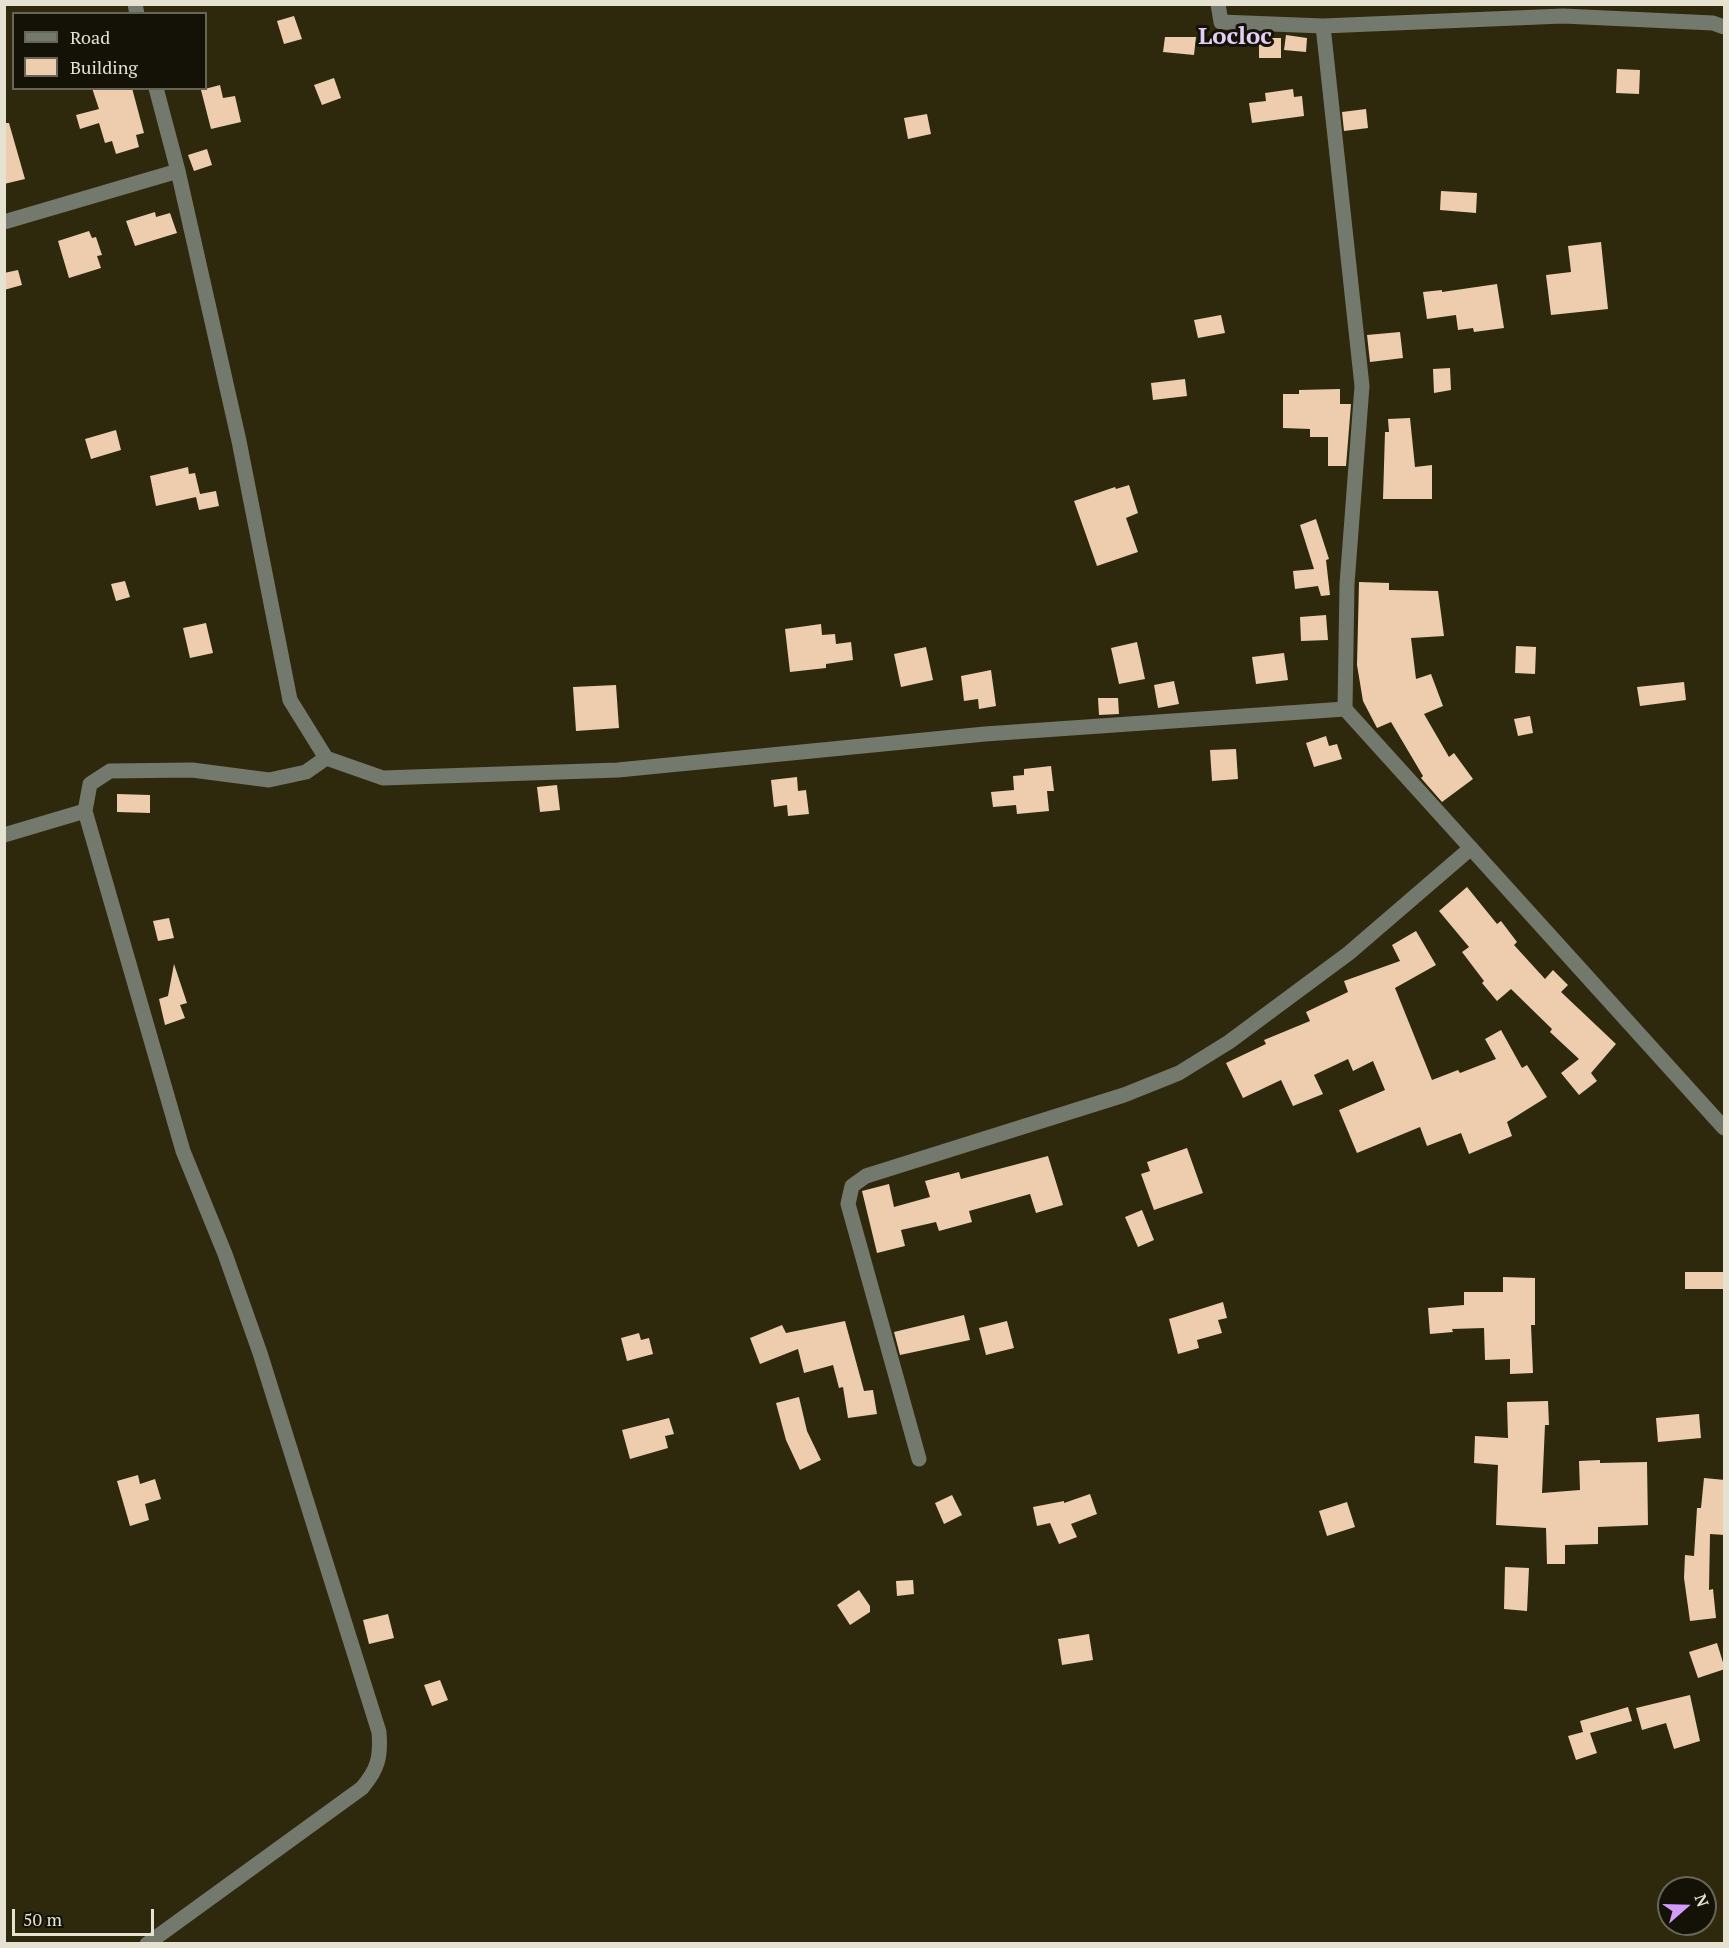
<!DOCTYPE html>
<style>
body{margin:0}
#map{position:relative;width:1729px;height:1948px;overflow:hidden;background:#2e290d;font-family:"PT Serif",serif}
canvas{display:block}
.frame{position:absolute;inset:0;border:6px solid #e5e2d2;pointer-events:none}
.legend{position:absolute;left:12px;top:12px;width:195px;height:78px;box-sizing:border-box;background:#141106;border:2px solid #686558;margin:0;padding:8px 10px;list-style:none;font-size:18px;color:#e5e2d2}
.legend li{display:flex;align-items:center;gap:12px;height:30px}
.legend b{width:30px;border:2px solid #686558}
.north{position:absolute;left:1657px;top:1876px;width:60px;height:60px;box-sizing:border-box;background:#141106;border:2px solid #686558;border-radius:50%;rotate:70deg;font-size:16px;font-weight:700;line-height:24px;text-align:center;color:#e5e2d2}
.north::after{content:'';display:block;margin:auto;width:21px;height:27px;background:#d29cfd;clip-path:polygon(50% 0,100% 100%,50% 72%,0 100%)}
.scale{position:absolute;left:12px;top:1909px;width:142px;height:27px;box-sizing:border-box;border:3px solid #e5e2d2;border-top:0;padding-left:8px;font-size:18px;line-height:21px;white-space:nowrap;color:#e5e2d2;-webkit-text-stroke:4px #141106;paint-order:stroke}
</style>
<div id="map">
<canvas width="1729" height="1948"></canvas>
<div class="frame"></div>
<ul class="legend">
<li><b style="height:8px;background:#73796c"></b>Road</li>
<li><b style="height:16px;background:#edcdad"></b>Building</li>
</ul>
<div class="north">N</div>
<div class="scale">50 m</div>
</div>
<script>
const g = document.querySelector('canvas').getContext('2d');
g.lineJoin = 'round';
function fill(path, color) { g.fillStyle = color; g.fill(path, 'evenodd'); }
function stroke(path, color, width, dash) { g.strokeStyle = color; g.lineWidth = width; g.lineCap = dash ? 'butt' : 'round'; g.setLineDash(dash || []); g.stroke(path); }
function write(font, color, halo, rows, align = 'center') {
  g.font = font + ' "PT Serif",serif'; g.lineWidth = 6; g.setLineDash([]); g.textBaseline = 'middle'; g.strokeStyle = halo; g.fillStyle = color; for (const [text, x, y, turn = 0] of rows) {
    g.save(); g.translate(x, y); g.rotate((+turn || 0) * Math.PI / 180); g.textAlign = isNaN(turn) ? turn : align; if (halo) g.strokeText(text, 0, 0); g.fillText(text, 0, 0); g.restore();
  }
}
const building = new Path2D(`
 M294,16L302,39L284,44L277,21Z
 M1286,35L1307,38L1306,52L1284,50Z
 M1165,37H1196L1194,55L1163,52Z
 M1259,38H1281V58H1259Z
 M1617,69L1640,70L1639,94L1616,93Z
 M334,78L341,98L322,105L314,85Z
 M220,85L223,98L235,96L241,122L211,129L201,90Z
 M92,88H132L144,133L136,135L139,147L116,154L112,141L105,143L99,123L80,129L76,115L99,109Z
 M1293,89L1294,97L1302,96L1304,116L1252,123L1249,103L1266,101L1265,93Z
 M1366,109L1368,128L1344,131L1342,112Z
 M927,114L931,134L908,139L904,118Z
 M4,123H9L25,179L4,184Z
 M207,149L212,165L194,171L188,155Z
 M1441,191L1477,193L1476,213L1440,210Z
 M155,212L156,217L170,213L177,233L135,246L126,221Z
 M89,231L92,238L96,237L102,255L97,256L101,268L69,278L58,241Z
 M1601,242L1608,309L1551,315L1546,275L1571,272L1568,246Z
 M18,270L22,285L4,290V273Z
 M1497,284L1504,328L1474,332L1473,328L1458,330L1456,315L1427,319L1423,292L1442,290V292Z
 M1221,315L1225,333L1198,338L1194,320Z
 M1400,332L1403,358L1370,362L1367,335Z
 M1450,368L1451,390L1434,393L1433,369Z
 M1185,379L1187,396L1153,400L1151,383Z
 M1340,389V404H1351L1346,466H1328V437H1310V429L1283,428V394H1299V390Z
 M1410,418L1415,467L1432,465V499H1383L1385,432H1389L1388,419Z
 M116,430L121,450L91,459L85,439Z
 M188,467L189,474L195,473L200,494L216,491L219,506L199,510L196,497L156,506L150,476Z
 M1129,485L1138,513L1126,518L1138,552L1097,566L1074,501L1115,487L1116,489Z
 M1316,519L1329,559L1326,560L1330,595L1321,596L1318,586L1295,589L1293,571L1314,569L1300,525Z
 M125,581L130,597L116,601L111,584Z
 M1359,582L1389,583V590L1438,591L1444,636L1411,638L1416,679L1431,674L1443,706L1424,714L1449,757L1454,753L1473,779L1442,802L1421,778L1423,776L1391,722L1377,728L1363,701L1357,665Z
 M1326,615L1328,640L1301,641L1300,617Z
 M206,623L213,653L190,658L183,628Z
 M821,624L822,635L835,634L836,644L851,642L853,660L826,664V668L790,672L785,629Z
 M1137,642L1145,679L1119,684L1111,648Z
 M1516,646L1536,647L1535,674L1515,673Z
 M926,647L933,680L901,687L894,654Z
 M1284,653L1288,680L1256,684L1252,657Z
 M991,670L996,706L979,709L978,699L964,701L961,676Z
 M1174,681L1179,704L1158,708L1154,685Z
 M1684,682L1686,700L1640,706L1637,687Z
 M616,685L619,728L576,731L573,687Z
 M1098,698H1118L1119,714L1099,715Z
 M1530,716L1533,733L1518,736L1514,719Z
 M1326,736L1329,746L1337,744L1342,759L1314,767L1306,743Z
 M1236,749L1238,779L1212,781L1210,750Z
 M1051,766L1054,791H1047L1049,811L1017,814L1016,805L993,807L991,792L1014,790L1013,776L1024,775V769Z
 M797,777L798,791L806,790L809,814L788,816L787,805L774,807L771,780Z
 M557,785L560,810L540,812L537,787Z
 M117,794L150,795V813L117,812Z
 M1467,887L1497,924L1501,921L1517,942L1514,945L1545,979L1553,970L1568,985L1561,992L1616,1044L1591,1073L1597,1081L1579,1095L1561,1073L1579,1059L1550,1032L1552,1029L1511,989L1497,1001L1482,983L1484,981L1462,952L1469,947L1439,911Z
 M169,918L174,938L158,941L153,921Z
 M1416,931L1436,965L1395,988L1432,1080L1458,1070L1460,1073L1496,1059L1485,1039L1501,1030L1522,1068L1527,1065L1547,1097L1507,1122L1512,1136L1469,1154L1461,1133L1427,1146L1420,1127L1357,1153L1339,1110L1385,1090L1373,1061L1353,1071L1348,1059L1314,1075L1323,1094L1293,1106L1281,1080L1243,1098L1226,1063L1266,1044L1264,1040L1310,1021L1306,1012L1348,992L1344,981L1400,961L1392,945Z
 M174,964L187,1003L180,1005L185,1018L165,1025L159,999L168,996Z
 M1187,1148L1203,1193L1154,1210L1141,1174L1150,1171L1147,1162Z
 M1048,1156L1063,1205L1036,1213L1030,1194L969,1211L972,1222L939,1231L936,1222L901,1230L905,1246L877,1253L862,1191L889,1184L894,1207L930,1197L925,1181L959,1172L961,1179Z
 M1142,1210L1154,1240L1138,1247L1125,1217Z
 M1685,1272H1725V1289H1685Z
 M1503,1277L1535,1278V1325H1531L1533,1373L1510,1374V1359L1485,1360L1484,1328L1452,1329L1453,1332L1430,1334L1428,1308L1464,1305V1292H1503Z
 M1223,1302L1227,1318L1218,1320L1222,1333L1197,1340L1199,1348L1178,1354L1169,1319Z
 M964,1315L970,1340L900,1355L894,1332Z
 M845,1321L864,1391L873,1390L877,1414L848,1418L843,1387L839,1388L833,1365L804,1373L798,1349L760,1364L750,1338L782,1325L786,1333Z
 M1007,1321L1014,1348L986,1355L979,1328Z
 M639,1333L641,1340L649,1338L653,1354L627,1361L621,1338Z
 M799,1397L807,1431L821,1460L800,1470L786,1440L776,1403Z
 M1548,1401L1549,1425H1545L1542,1493L1580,1490L1579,1461L1600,1460V1463L1647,1462L1648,1525L1598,1527V1544L1565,1545V1564H1547L1546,1528L1496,1525L1498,1465L1474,1463L1475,1436L1508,1438L1507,1402Z
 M1699,1414L1701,1438L1658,1442L1656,1418Z
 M669,1418L674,1434L665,1436L668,1448L630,1459L622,1430Z
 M138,1475L140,1484L155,1479L161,1499L145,1504L149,1520L130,1526L117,1481Z
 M1704,1478L1725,1480V1535L1710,1534L1709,1590L1713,1589L1716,1618L1690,1621L1684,1578L1685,1555L1694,1556L1697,1508H1701Z
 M1090,1494L1097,1514L1071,1524L1077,1537L1059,1544L1050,1523L1037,1526L1033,1507L1064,1501V1503Z
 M952,1495L962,1515L944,1524L935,1503Z
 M1347,1502L1355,1527L1327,1536L1319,1511Z
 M1505,1567L1529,1568L1527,1611L1504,1609Z
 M913,1580L914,1594L897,1596L896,1581Z
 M859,1590L870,1606V1612L850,1625L837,1605Z
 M388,1614L394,1638L369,1644L363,1620Z
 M1089,1634L1093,1660L1062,1665L1058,1639Z
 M1717,1643L1725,1669L1698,1678L1689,1652Z
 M440,1680L448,1700L432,1706L424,1685Z
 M1690,1695L1700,1741L1674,1749L1666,1723L1642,1730L1636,1708Z
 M1628,1707L1632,1721L1590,1733L1597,1753L1576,1760L1568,1736L1583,1732L1580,1721Z`);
const minor = new Path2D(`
 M135,4L137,14
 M1218,4L1221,22L1323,26
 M1724,27L1713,23L1563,16L1323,26L1362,386L1347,584L1345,709L1724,1128
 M156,88L178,171L239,441L290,700L326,758L383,778L618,770L985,734L1345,709
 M4,222L178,171
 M4,835L85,811
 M919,1459L848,1204L852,1186L866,1176L1124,1095L1179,1073L1229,1042L1349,953L1471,848
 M147,1944L362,1788C378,1769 381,1757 379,1732L260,1353L225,1254L183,1151L85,811L90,784L110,771L192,770L269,780L306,772L326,758`);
const quarterNames = [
 ["Locloc",1235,37]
];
fill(building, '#edcdad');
stroke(minor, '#73796c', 15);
write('bold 24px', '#e3cef6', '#141106', quarterNames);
</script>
